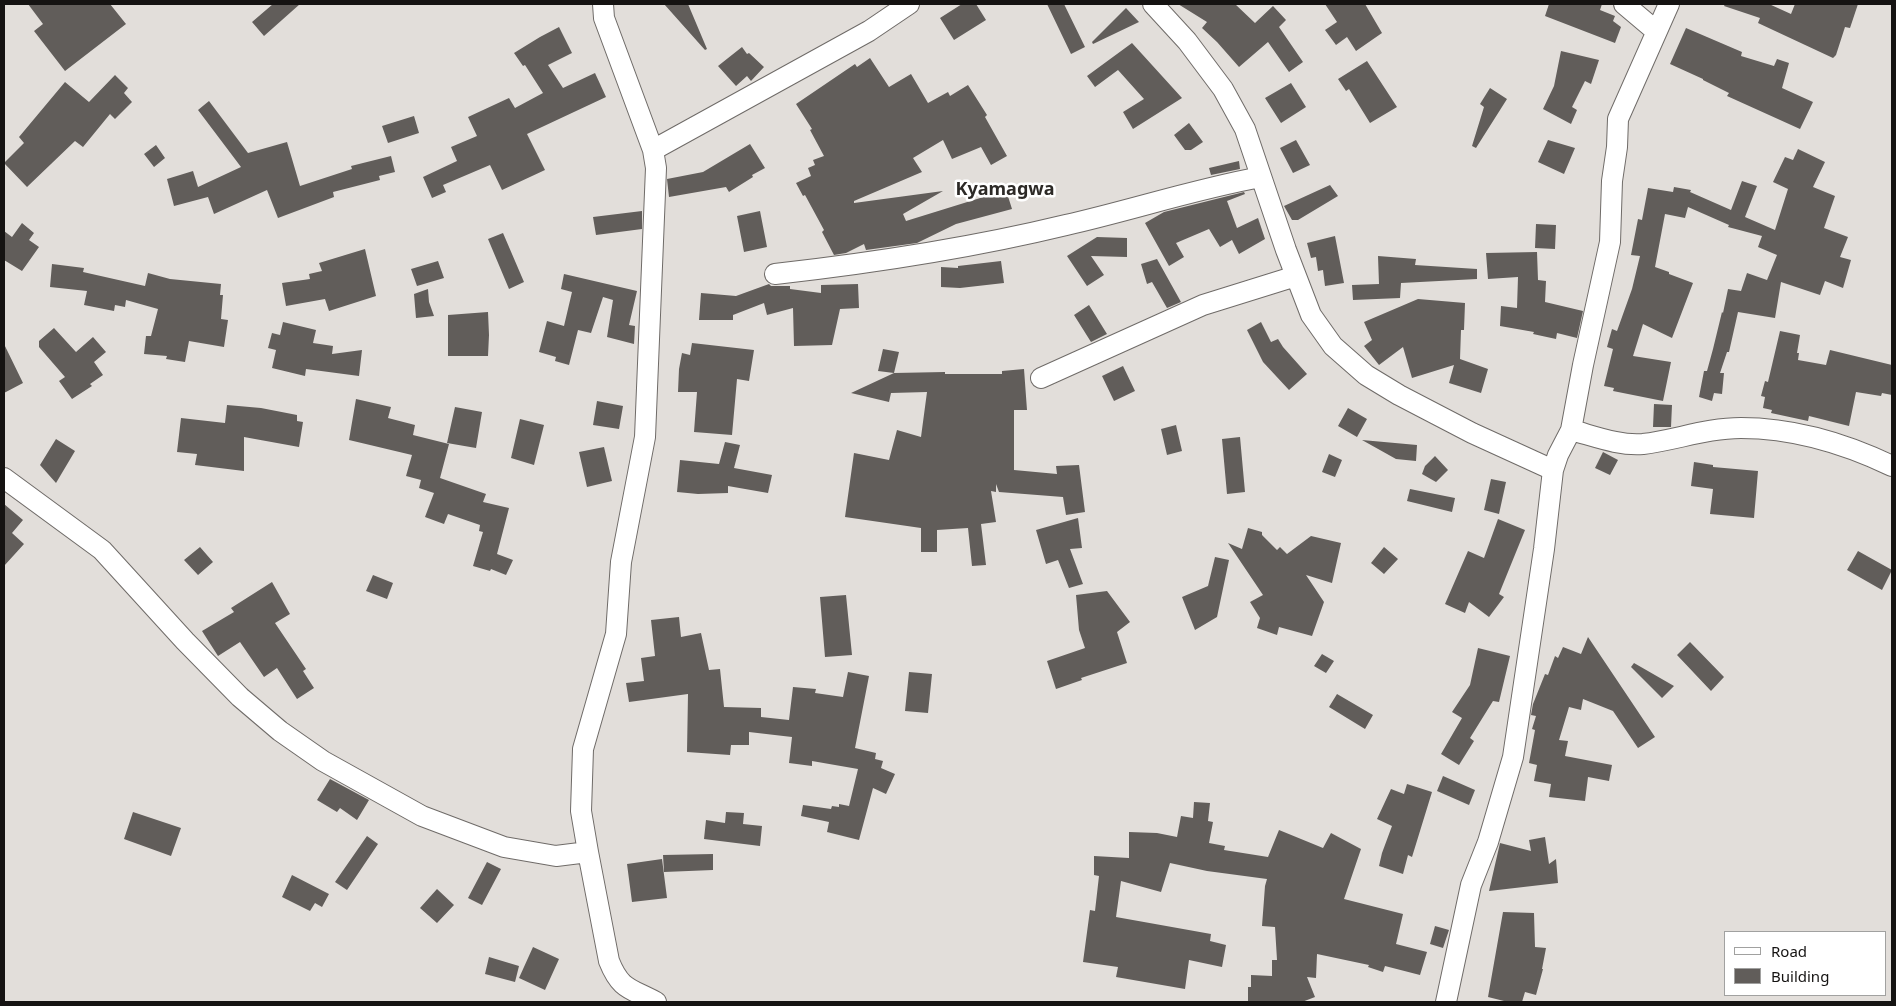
<!DOCTYPE html>
<style>
body{margin:0}
#map{position:relative;width:1896px;height:1006px;overflow:hidden;background:#e2deda;font-family:"Noto Sans",sans-serif}
canvas{display:block}
.frame{position:absolute;inset:0;border:5px solid #151312;pointer-events:none}
.legend{position:absolute;left:1724px;top:931px;width:162px;height:65px;box-sizing:border-box;background:#fff;border:1px solid #a1a1a0;margin:0;padding:6px 9px;list-style:none;font-size:15px;color:#151312}
.legend li{display:flex;align-items:center;gap:10px;height:25px}
.legend b{width:25px;border:1px solid #a1a1a0}
</style>
<div id="map">
<canvas width="1896" height="1006"></canvas>
<div class="frame"></div>
<ul class="legend">
<li><b style="height:6px;background:#fff"></b>Road</li>
<li><b style="height:14px;background:#615d5a"></b>Building</li>
</ul>
</div>
<script>
const g = document.querySelector('canvas').getContext('2d');
g.lineJoin = 'round';
function fill(path, color) { g.fillStyle = color; g.fill(path, 'evenodd'); }
function stroke(path, color, width, dash) { g.strokeStyle = color; g.lineWidth = width; g.lineCap = dash ? 'butt' : 'round'; g.setLineDash(dash || []); g.stroke(path); }
function write(font, color, halo, rows, align = 'center') {
  g.font = font + ' "Noto Sans",sans-serif'; g.lineWidth = 5; g.setLineDash([]); g.textBaseline = 'middle'; g.strokeStyle = halo; g.fillStyle = color; for (const [text, x, y, turn = 0] of rows) {
    g.save(); g.translate(x, y); g.rotate((+turn || 0) * Math.PI / 180); g.textAlign = isNaN(turn) ? turn : align; if (halo) g.strokeText(text, 0, 0); g.fillText(text, 0, 0); g.restore();
  }
}
const building = new Path2D(`
 M28,4H110L126,24L65,71L34,31L43,24Z
 M273,4H300L264,36L252,22Z
 M664,4H688L707,49L705,50Z
 M962,4H976L986,20L954,40L940,18Z
 M1047,4H1064L1085,47L1071,54Z
 M1178,4H1235L1255,23L1273,6L1286,20L1279,27L1303,62L1289,72L1268,42L1239,67L1217,42L1202,28L1207,22Z
 M1325,4H1365L1382,33L1356,51L1347,37L1336,45L1325,30L1337,22Z
 M1549,4H1602L1600,10L1615,16L1613,21L1621,27L1615,43L1545,16Z
 M1725,4H1769L1791,14L1795,4H1858L1850,28L1845,27L1836,55L1833,58L1758,23L1760,18L1724,6Z
 M1126,8L1139,22L1093,44L1092,42Z
 M559,27L572,53L548,65L563,88L595,73L606,97L527,134L545,170L502,190L490,165L443,185L446,192L432,198L423,177L457,161L451,147L477,136L468,117L509,98L515,108L543,93L525,65L523,66L514,53L540,37Z
 M1686,28L1742,52L1741,56L1774,66L1777,59L1789,63L1782,88L1813,102L1800,129L1727,96L1729,93L1703,80V79L1670,64Z
 M1132,43L1182,98L1133,129L1123,112L1144,99L1118,70L1095,87L1087,76Z
 M742,47L747,54L749,53L764,67L751,81L747,76L736,86L718,66Z
 M1561,51L1599,60L1591,84L1585,81L1572,107L1577,110L1571,124L1543,109L1554,86Z
 M870,58L889,87L911,74L928,103L948,92L950,96L968,85L987,115L985,117L1007,156L991,165L981,147L952,159L943,140L913,158L922,172L854,201V203L943,191L903,214L906,221L1006,190L1012,209L956,224L917,243L866,250L864,244L846,253L834,255L822,232L824,230L805,195L803,196L796,183L811,176L808,168L815,165L813,160L824,156L810,130L812,129L796,104L855,64L857,67Z
 M1367,61L1397,107L1370,123L1349,89L1346,91L1338,79Z
 M115,75L128,88L124,93L132,102L115,119L110,114L83,147L75,141L27,187L4,163L24,143L19,137L65,82L89,102Z
 M1291,83L1306,107L1281,123L1265,98Z
 M1490,88L1507,99L1476,148L1472,146L1484,107L1480,104Z
 M209,101L248,153L287,142L300,186L352,169L351,166L391,156L395,172L379,176L380,180L333,192L334,197L278,218L267,190L214,214L208,197L174,206L167,179L193,171L198,187L241,167L198,110Z
 M414,116L419,133L388,143L382,126Z
 M1189,123L1203,142L1191,150H1185L1174,135Z
 M1296,140L1310,165L1293,173L1280,148Z
 M1548,140L1575,148L1564,174L1538,162Z
 M750,144L765,168L752,175L753,177L729,192L726,187L669,197L667,179L703,172Z
 M156,145L165,158L154,167L144,154Z
 M1798,149L1825,162L1813,187L1835,196L1824,228L1848,237L1840,257L1851,260L1843,288L1825,281L1820,295L1781,282L1775,318L1738,312L1729,352H1727L1720,373H1724L1722,394L1714,393L1712,401L1699,397L1704,371H1707L1713,349L1722,312L1723,313L1728,289L1741,291L1747,273L1767,280L1777,255L1758,247L1762,236L1728,227L1729,225L1688,207L1685,218L1665,214L1655,267L1669,272V274L1693,283L1672,338L1643,324L1633,356L1671,362L1663,401L1613,391L1614,388L1604,386L1613,349L1607,347L1612,329L1617,331L1632,289L1640,256L1631,255L1638,219L1642,220L1648,188L1673,192L1674,187L1691,190L1690,192L1731,210L1742,181L1757,186L1745,217L1775,230L1788,189L1773,182L1785,157L1793,160Z
 M1239,161L1240,169L1211,175L1209,168Z
 M1330,185L1338,196L1298,220H1292L1284,206Z
 M1244,192L1245,194L1227,201L1237,228L1258,218L1265,239L1239,254L1232,240L1220,247L1209,229L1176,243L1184,257L1169,266L1145,223L1164,212Z
 M642,211V229L596,235L593,217Z
 M760,211L767,247L744,252L737,216Z
 M22,223L34,233L29,240L39,247L22,271L4,260V231L12,237Z
 M1536,224L1556,225L1555,249L1535,248Z
 M503,233L524,282L509,289L488,239Z
 M1335,236L1344,283L1325,286L1323,270L1318,271L1316,257L1311,258L1307,243Z
 M1097,237L1127,238V257L1091,256L1104,275L1087,286L1067,256Z
 M365,249L376,296L329,311L325,299L286,306L282,283L310,279L309,274L322,271L319,263Z
 M1537,252L1538,280L1546,281L1545,302L1583,311L1577,338L1557,333L1556,339L1533,334L1534,332L1500,326L1501,306L1517,308L1518,277L1488,279L1486,253Z
 M1378,256L1416,259L1415,265L1477,269V279L1401,283L1400,298L1353,300L1352,285L1379,284Z
 M1157,259L1181,302L1167,308L1152,282L1147,284L1141,264Z
 M438,261L444,278L417,286L411,269Z
 M1001,261L1004,283L960,288L941,287V267L958,268V266Z
 M52,264L84,268L83,272L145,286L148,273L170,279L221,284L220,295H223L221,319L228,320L224,347L189,341L185,362L166,359L167,356L144,354L146,336H151L158,309L126,300L125,307L115,305L114,311L84,305L87,291L50,287Z
 M564,274L637,291L629,325L635,326L634,344L607,337L613,300L603,297L591,333L578,330L569,365L555,361L556,357L539,352L547,321L564,326L572,292L561,289Z
 M769,284L771,286H790V289L821,293V285L858,284L859,308L840,309L832,345L794,346L793,308L767,315L764,303L733,315V320H699L701,293L736,296Z
 M428,289L429,302L434,316L416,318L414,294Z
 M1418,299L1465,303L1464,330H1461L1460,359L1488,369L1481,393L1449,383L1454,365L1412,378L1403,347L1379,365L1364,346L1372,340L1364,322Z
 M1089,305L1107,334L1091,342L1074,315Z
 M488,312L489,335L488,356H448V315Z
 M283,322L316,330L313,343L333,346L332,354L362,350L359,376L306,369L305,376L272,368L276,350L268,348L272,333L280,335Z
 M1261,322L1271,342L1278,339L1283,347L1307,374L1289,390L1263,362L1247,330Z
 M54,328L76,352L93,337L106,352L94,362L103,375L90,384L92,386L72,399L59,381L65,377L39,347V341Z
 M1780,331L1800,335L1797,353H1799L1798,360L1826,365L1830,350L1892,365V395L1882,393L1881,396L1856,392L1849,426L1809,416L1808,421L1771,413L1772,410L1763,408L1765,397L1761,396L1765,381L1768,382Z
 M692,343L754,350L749,381L737,379L732,435L694,432L697,392H678L679,369L682,353L690,355Z
 M4,344L23,383L4,393Z
 M883,349L899,352L894,373L878,371Z
 M1123,366L1135,391L1114,401L1102,376Z
 M1024,369L1027,410H1014V470L1057,474L1056,466L1079,465L1085,512L1066,515L1063,497L999,492L996,484V492L991,491L996,522L981,524L986,565L972,566L968,528L937,530V552H921V528L845,517L854,453L889,460L897,430L921,437L927,392L891,393L889,402L851,393L894,373L945,372V374H1002V371Z
 M356,399L391,407L388,418L415,425L413,435L449,444L440,478L486,494L483,502L509,508L497,554L513,560L506,575L491,569L490,571L473,566L483,532L479,531L480,525L448,514L444,524L425,517L434,493L419,488L421,480L406,476L412,455L349,440Z
 M597,401L623,406L619,429L593,425Z
 M1654,404L1672,405L1671,427H1653Z
 M227,405L261,408L297,415V421L303,422L299,447L244,437V471L195,465L197,454L177,452L181,418L225,423Z
 M455,407L482,412L476,448L447,443Z
 M1348,408L1367,419L1357,437L1338,426Z
 M520,419L544,425L534,465L511,458Z
 M1176,425L1182,451L1167,455L1161,429Z
 M1240,437L1245,492L1227,494L1222,439Z
 M56,439L75,451L56,483L40,465Z
 M1362,440L1417,445L1416,461L1396,459Z
 M725,442L740,445L734,468L772,475L768,493L728,486V493L698,494L677,492L680,460L719,464Z
 M604,447L612,481L587,487L579,452Z
 M1603,452L1618,460L1610,475L1595,468Z
 M1329,454L1342,460L1335,477L1322,472Z
 M1435,456L1448,470L1436,482L1422,474L1425,466Z
 M1694,462L1713,465V467L1758,471L1754,518L1710,514L1713,489L1691,486Z
 M1491,479L1506,482L1499,514L1484,510Z
 M1410,489L1455,498L1452,512L1407,501Z
 M4,504L23,520L12,533L24,544L4,566Z
 M1078,518L1082,548L1070,549L1083,584L1069,588L1058,560L1046,564L1036,530Z
 M1498,519L1525,530L1499,594L1504,597L1489,617L1469,602L1465,613L1445,604L1468,551L1484,558Z
 M1248,528L1262,532V535L1277,550L1280,547L1287,554L1311,536L1341,543L1332,583L1306,575L1324,602L1312,636L1279,627L1277,635L1257,628L1260,618L1250,602L1263,595L1228,543L1242,549Z
 M200,547L213,562L198,575L184,560Z
 M1384,547L1398,559L1384,574L1371,563Z
 M1858,551L1892,570L1882,590L1847,570Z
 M1215,557L1229,560L1217,617L1195,630L1182,597L1208,586Z
 M373,575L393,583L387,599L366,591Z
 M272,582L290,614L275,623L306,669L303,671L314,688L297,699L277,668L264,677L240,642L218,656L202,631L234,612L231,608Z
 M1107,591L1130,622L1117,632L1127,663L1081,678L1082,680L1056,689L1047,661L1085,648L1079,630L1076,595Z
 M846,595L852,655L825,657L820,597Z
 M679,617L681,637L701,633L709,670L720,669L724,707L761,708V717L789,720L793,687L816,689L815,693L843,697L848,672L869,676L855,748L876,753L875,759L883,761L881,768L895,774L886,794L873,788L859,840L827,832L829,822L801,816L803,805L831,809L832,806L839,807V804L849,806L858,769L812,761V766L789,763L792,737L749,732V745H731L730,755L687,752L688,694L629,702L626,683L644,681L641,658L655,656L651,620Z
 M1588,637L1655,737L1638,748L1613,711L1583,699L1581,710L1569,707L1559,740L1568,741L1565,756L1612,765L1609,781L1588,777L1585,801L1549,797L1551,784L1534,781L1537,765L1529,763L1535,730L1532,729L1536,716L1531,715L1533,704L1545,674L1548,675L1555,656L1558,658L1563,647L1581,654Z
 M1690,642L1724,677L1711,691L1677,655Z
 M1478,648L1510,656L1499,702L1493,701L1470,738L1474,741L1459,765L1441,754L1462,718L1452,712L1470,685Z
 M1322,654L1334,661L1326,673L1314,666Z
 M1634,663L1674,686L1662,698L1631,667Z
 M909,672L932,674L928,713L905,711Z
 M1337,694L1373,715L1365,729L1329,707Z
 M1443,776L1475,790L1469,805L1437,791Z
 M330,779L369,800L357,820L340,808L337,812L317,800Z
 M1407,784L1432,792L1412,857L1408,855L1403,874L1379,866L1382,853L1392,826L1377,819L1391,789L1404,794Z
 M1194,802L1210,803L1208,821L1213,822L1209,843L1225,846L1224,850L1268,857L1279,830L1323,848L1331,833L1361,849L1344,899L1403,914L1396,944L1427,952L1420,975L1385,966L1383,972L1368,967L1369,965L1317,954L1316,978L1307,977L1315,997L1302,1002H1248V987H1251V975L1272,976V960H1277L1275,927L1262,926L1265,886L1267,879L1207,871L1170,863L1161,892L1121,881L1116,917L1211,934L1210,941L1226,945L1222,967L1189,960L1185,989L1116,977L1118,967L1083,962L1090,910L1095,911L1099,876L1094,875V856L1129,858V832L1157,833L1177,837L1181,816L1193,818Z
 M133,812L181,828L171,856L124,839Z
 M726,812L744,813L743,824L762,826L760,846L704,839L706,820L725,823Z
 M367,836L378,844L347,890L335,882Z
 M1545,837L1549,864L1556,859L1558,883L1489,891L1500,843L1531,851L1529,840Z
 M713,854V870L664,872L663,855Z
 M662,859L667,898L632,902L627,864Z
 M487,862L501,869L482,905L468,898Z
 M292,875L329,894L322,907L315,903L310,911L282,897Z
 M437,889L454,905L437,923L420,908Z
 M1503,912L1534,913L1535,947L1546,948L1542,969H1543L1536,995L1525,992L1522,1002H1508L1488,997Z
 M1435,926L1449,930L1443,948L1430,944Z
 M533,947L559,959L545,990L519,978Z
 M489,957L519,966L515,982L485,974Z`);
const minor = new Path2D(`
 M1153,4L1187,41L1223,89L1245,129L1286,250L1311,315L1333,346L1366,375L1399,395L1472,433L1553,470
 M1624,4L1656,31
 M653,150L869,31L909,4
 M775,274C873,263 971,248 1066,225C1132,210 1195,189 1261,177
 M1041,378L1203,305L1296,276
 M1571,430C1594,436 1619,446 1643,444C1676,440 1707,428 1741,428C1793,428 1846,444 1892,466
 M4,478L102,550L185,641L240,697L280,731L323,761L422,816L504,847L556,856L588,852L581,811L583,749L616,634L621,562L645,437L656,168L653,150L604,18L603,4
 M588,852L609,961C621,991 631,988 656,1002
 M1446,1002L1471,885L1488,842L1513,757L1544,549L1553,470L1558,455L1571,430L1583,365L1610,242L1612,181L1617,147L1618,119L1669,4`);
const quarterNames = [
 ["Kyamagwa",1005,190]
];
fill(building, '#615d5a');
stroke(minor, '#6f6b68', 22);
stroke(minor, '#fff', 20);
write('bold 18px', '#2c2926', '#fff', quarterNames);
</script>
